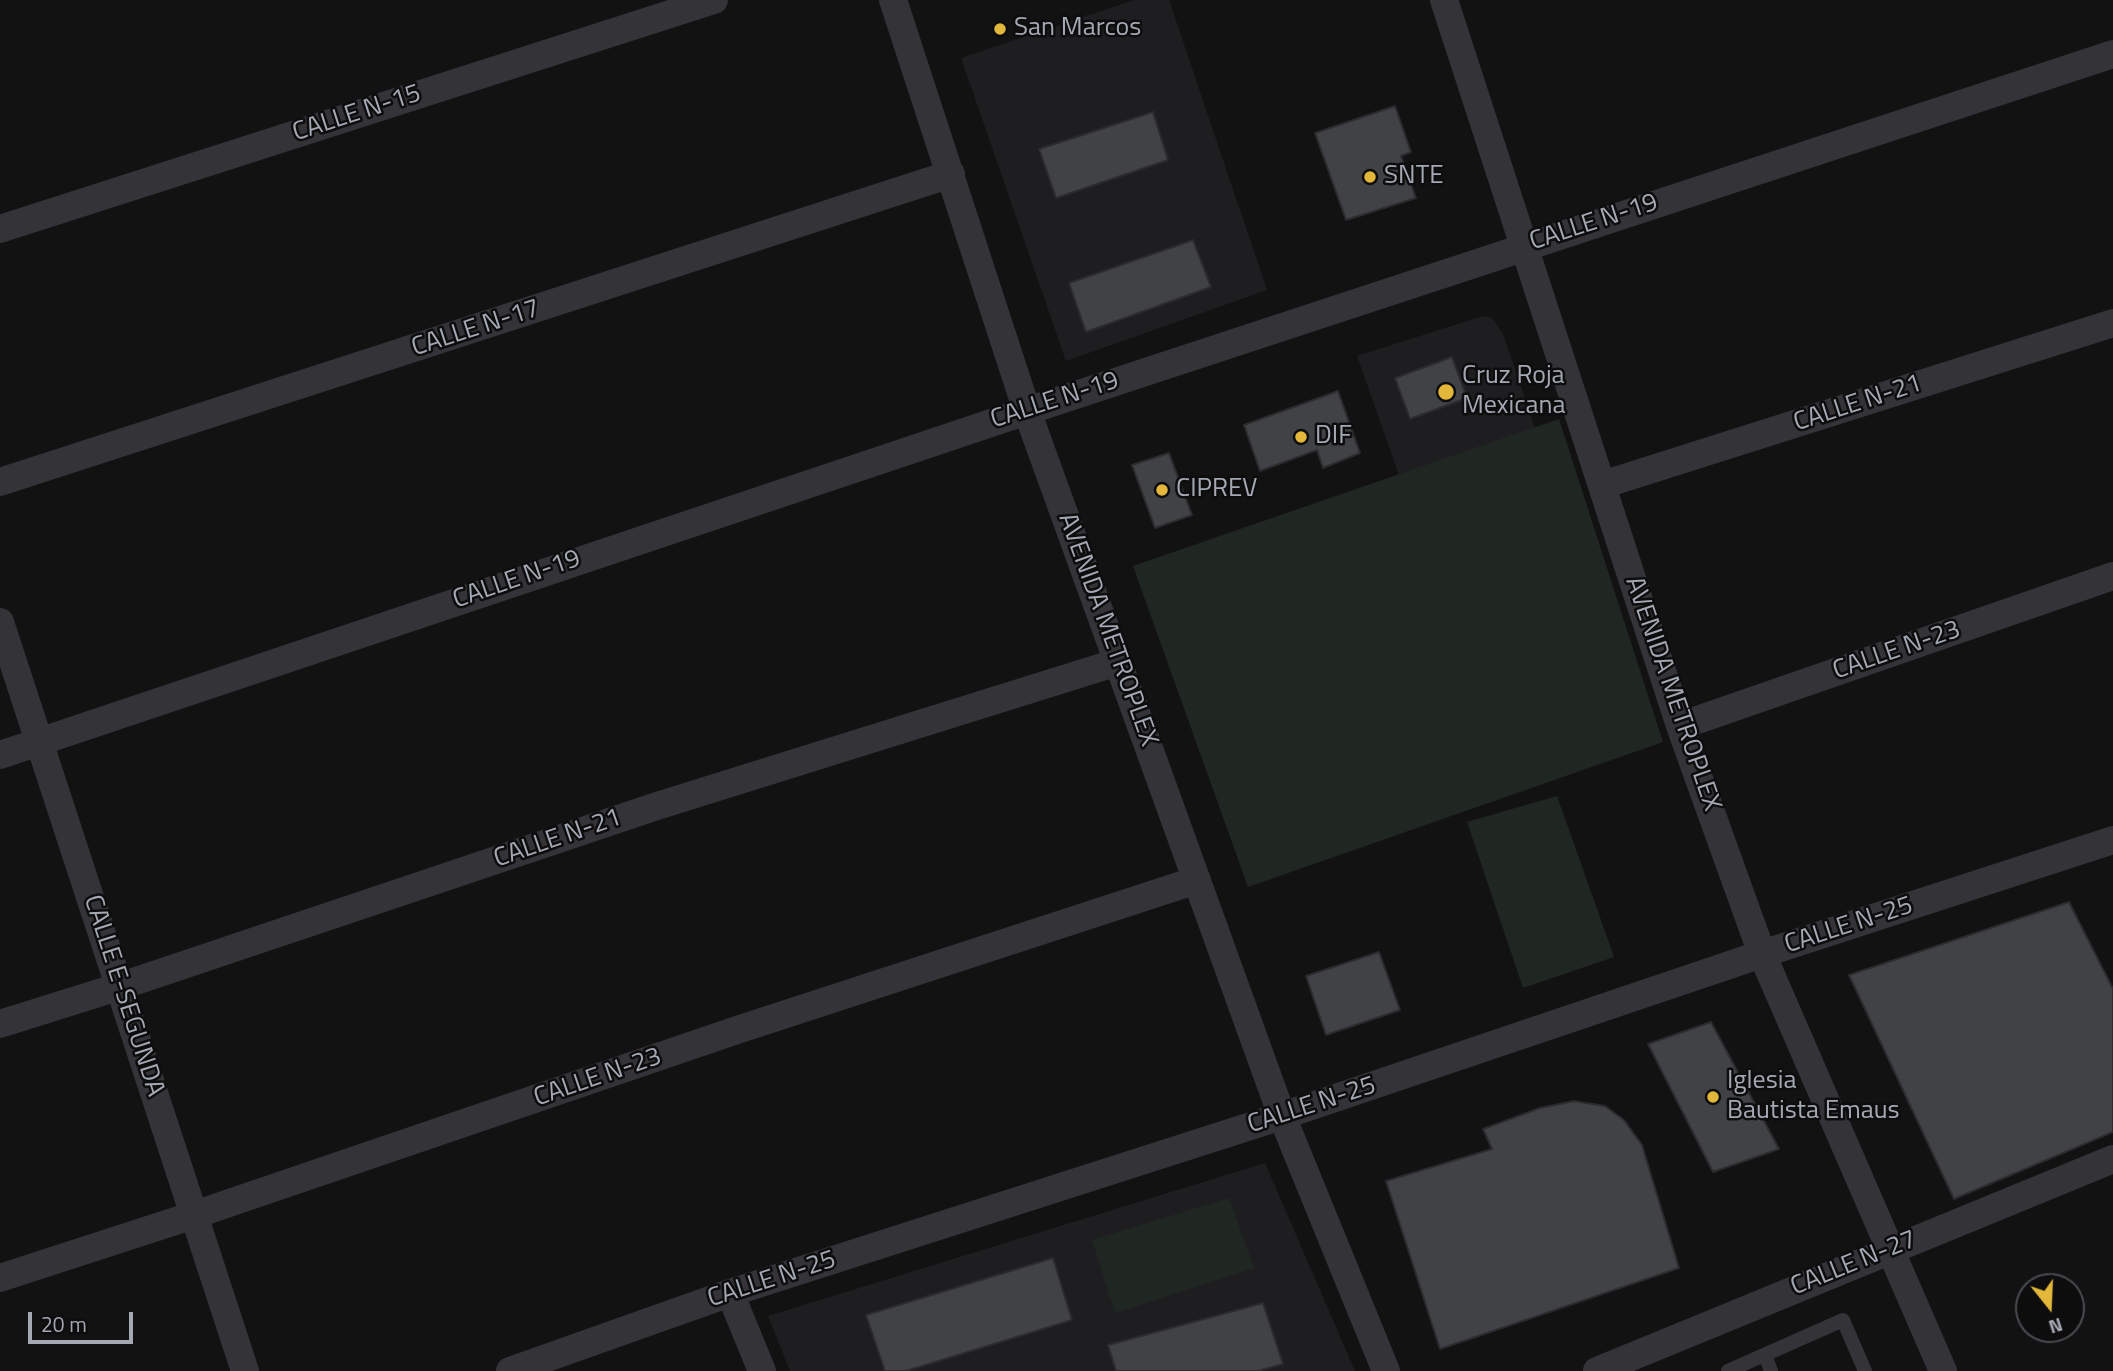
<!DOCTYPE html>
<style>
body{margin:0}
#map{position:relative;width:2113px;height:1371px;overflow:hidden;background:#121213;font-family:"Titillium Web",sans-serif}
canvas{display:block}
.north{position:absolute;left:2015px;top:1273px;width:70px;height:70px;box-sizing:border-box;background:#0d0d0e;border:2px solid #494b50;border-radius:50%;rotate:162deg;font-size:19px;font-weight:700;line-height:28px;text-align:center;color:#a4a8b3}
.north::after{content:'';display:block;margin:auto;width:24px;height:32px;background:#e3b73a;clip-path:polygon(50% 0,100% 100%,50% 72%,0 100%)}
.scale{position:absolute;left:28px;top:1312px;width:105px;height:32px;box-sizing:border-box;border:4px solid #a4a8b3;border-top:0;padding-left:9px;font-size:21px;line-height:24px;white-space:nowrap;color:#a4a8b3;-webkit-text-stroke:5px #0d0d0e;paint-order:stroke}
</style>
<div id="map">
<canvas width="2113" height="1371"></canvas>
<div class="north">N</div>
<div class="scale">20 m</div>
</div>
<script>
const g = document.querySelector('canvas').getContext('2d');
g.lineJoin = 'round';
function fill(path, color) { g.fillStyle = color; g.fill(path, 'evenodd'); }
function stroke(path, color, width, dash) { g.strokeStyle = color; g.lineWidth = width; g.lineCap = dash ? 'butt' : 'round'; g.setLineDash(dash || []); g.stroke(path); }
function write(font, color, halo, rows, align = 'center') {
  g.font = font + ' "Titillium Web",sans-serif'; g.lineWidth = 5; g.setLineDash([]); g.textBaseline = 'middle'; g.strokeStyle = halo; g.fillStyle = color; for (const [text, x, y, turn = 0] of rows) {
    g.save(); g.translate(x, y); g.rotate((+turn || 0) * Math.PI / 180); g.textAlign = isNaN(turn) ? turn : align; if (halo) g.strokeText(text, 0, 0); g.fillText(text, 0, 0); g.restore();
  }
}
const built = new Path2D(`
 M1134,0H1169L1267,290L1066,361L961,58Z
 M1483,316L1492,318L1503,334L1535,428L1399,475L1357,356Z
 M1265,1163L1355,1371H790L768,1316Z`);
const green = new Path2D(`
 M1559,419L1663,742L1248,887L1133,566Z
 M1557,796L1614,957L1523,988L1467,822Z
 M1229,1198L1254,1268L1115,1313L1092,1240Z`);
const building = new Path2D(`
 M1395,106L1411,152L1401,156L1416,198L1346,220L1315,133Z
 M1153,112L1168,160L1056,198L1039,149Z
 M1193,240L1211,287L1086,332L1069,283Z
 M1452,357L1467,398L1410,419L1395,378Z
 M1338,391L1360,453L1323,468L1317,450L1260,471L1244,425Z
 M1169,453L1192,515L1155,528L1132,465Z
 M2069,902L2113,989V1132L1954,1199L1849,975Z
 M1379,952L1400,1010L1326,1035L1306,976Z
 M1711,1022L1779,1149L1713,1172L1648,1044Z
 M1574,1101L1605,1106L1624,1120L1642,1145L1679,1268L1440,1349L1386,1181L1492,1149L1483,1129L1540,1108Z
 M1053,1258L1072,1320L906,1371H885L866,1315Z
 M1263,1303L1283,1364L1258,1371H1116L1108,1345Z`);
const service = new Path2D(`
 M1765,1355L1771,1371
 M1728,1371L1843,1320L1865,1371`);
const minor = new Path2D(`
 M893,0L1027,411L1282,1116L1386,1371
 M1444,0L1680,726L1762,954L1943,1371
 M0,229L714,0
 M0,482L951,174
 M1602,485L2113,323
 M0,622L245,1371
 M1680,726L2113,576
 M0,755L1027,411L2113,54
 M0,1024L121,986L657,806L1118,662
 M0,1278L194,1215L737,1030L1197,880
 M730,1293L762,1371
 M510,1371L730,1293L1282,1116L1762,954L2113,840
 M1597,1371L2113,1159`);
const markers = [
 [1000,29,7,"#e3b73a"],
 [1370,177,7,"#e3b73a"],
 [1446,392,9,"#e3b73a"],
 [1301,437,7,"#e3b73a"],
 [1162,490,7,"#e3b73a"],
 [1713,1097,7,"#e3b73a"]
];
const poiNames = [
 ["San Marcos",1014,29],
 ["SNTE",1384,177],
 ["Cruz Roja",1462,377],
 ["Mexicana",1462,407],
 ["DIF",1315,437],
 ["CIPREV",1176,490],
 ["Iglesia",1727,1082],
 ["Bautista Emaus",1727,1112]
];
const streetNames = [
 ["CALLE N-15",357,114,-18],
 ["CALLE N-19",1594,223,-18],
 ["CALLE N-17",476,329,-18],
 ["CALLE N-19",1055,401,-18],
 ["CALLE N-21",1858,404,-18],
 ["CALLE N-19",517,580,-19],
 ["AVENIDA METROPLEX",1107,630,70],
 ["CALLE N-23",1897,651,-19],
 ["AVENIDA METROPLEX",1672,694,71],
 ["CALLE N-21",558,839,-19],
 ["CALLE N-25",1849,926,-18],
 ["CALLE E-SEGUNDA",123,996,72],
 ["CALLE N-23",598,1078,-19],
 ["CALLE N-25",1312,1106,-18],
 ["CALLE N-27",1854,1264,-22],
 ["CALLE N-25",772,1280,-18]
];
fill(built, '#1e1e20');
fill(green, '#202722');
fill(building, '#414246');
stroke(building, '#2c2c2f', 2);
stroke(service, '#333338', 14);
stroke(minor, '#333338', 28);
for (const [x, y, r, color] of markers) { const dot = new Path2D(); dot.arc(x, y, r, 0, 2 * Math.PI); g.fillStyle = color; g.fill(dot); stroke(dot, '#0d0d0e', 2.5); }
write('26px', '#a4a8b3', '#0d0d0e', poiNames, 'left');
write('26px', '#a4a8b3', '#0d0d0e', streetNames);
</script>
